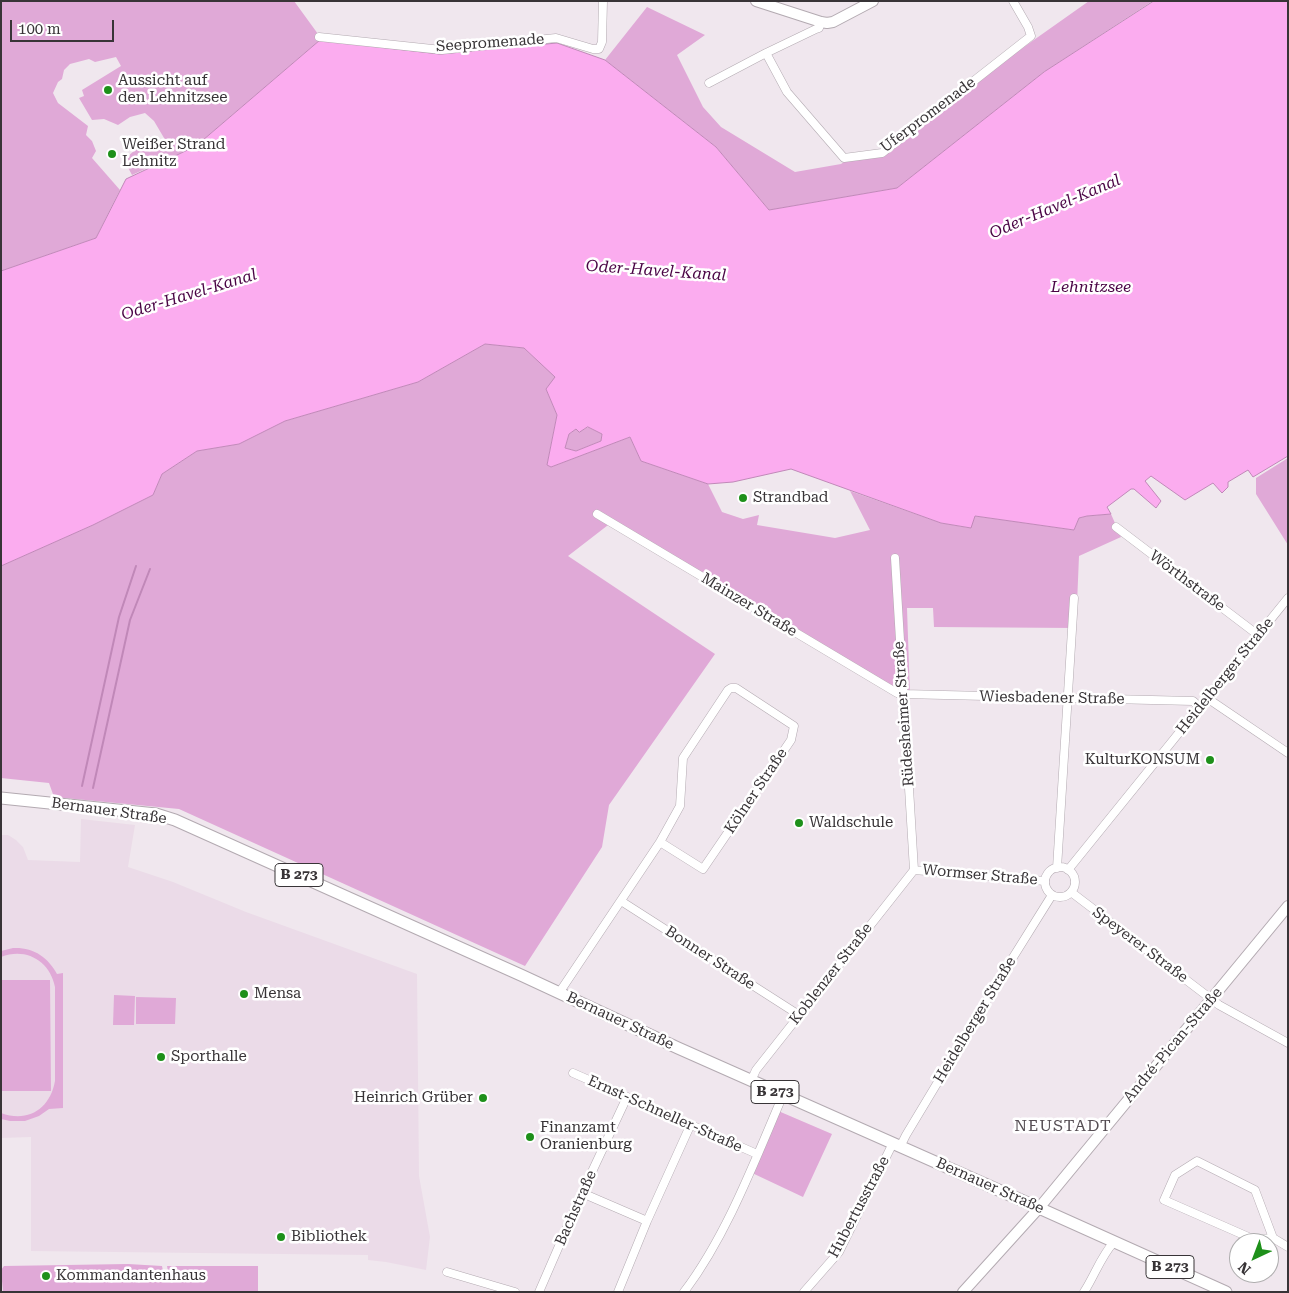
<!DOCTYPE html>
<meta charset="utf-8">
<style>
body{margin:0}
#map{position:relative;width:1289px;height:1293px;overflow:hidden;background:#f0e7ee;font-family:"Roboto Serif",serif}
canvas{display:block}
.frame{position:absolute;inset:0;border:2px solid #383437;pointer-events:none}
.north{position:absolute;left:1229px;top:1233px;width:50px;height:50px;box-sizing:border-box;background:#fff;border:1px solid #afaeaf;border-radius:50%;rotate:223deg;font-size:14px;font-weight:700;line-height:20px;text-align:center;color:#383437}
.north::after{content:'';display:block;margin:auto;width:18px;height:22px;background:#1e901a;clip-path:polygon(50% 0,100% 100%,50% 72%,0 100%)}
.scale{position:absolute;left:10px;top:20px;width:104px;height:22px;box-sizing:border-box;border:2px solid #383437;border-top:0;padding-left:6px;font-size:15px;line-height:18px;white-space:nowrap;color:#383437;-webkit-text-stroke:4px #fff;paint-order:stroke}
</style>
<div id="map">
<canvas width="1289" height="1293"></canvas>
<div class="frame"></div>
<div class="north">N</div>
<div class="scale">100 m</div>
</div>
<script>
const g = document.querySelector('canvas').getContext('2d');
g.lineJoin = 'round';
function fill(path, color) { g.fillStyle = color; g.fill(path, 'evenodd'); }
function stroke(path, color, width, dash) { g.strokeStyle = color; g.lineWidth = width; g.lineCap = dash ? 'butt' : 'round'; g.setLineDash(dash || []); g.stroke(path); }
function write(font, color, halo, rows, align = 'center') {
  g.font = font + ' "Roboto Serif",serif'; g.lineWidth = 5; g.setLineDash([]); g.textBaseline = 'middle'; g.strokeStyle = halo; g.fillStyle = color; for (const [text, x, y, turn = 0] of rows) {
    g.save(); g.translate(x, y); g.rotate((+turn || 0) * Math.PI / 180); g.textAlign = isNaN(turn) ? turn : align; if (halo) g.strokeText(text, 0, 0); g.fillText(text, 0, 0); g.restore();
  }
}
const built = new Path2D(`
 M81,819L135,825L128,867L173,882L246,912L417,974L419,1176L430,1237L426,1270L386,1262L368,1260V1255L31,1251V1137L1,1138V835H8L16,840L23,847L28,860L80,862Z`);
const green = new Path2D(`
 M1,1H294L318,34L320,40L196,146L132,175L124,160L136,149L167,143L154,121L145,113L130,117L118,125L104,119L92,120L79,98L84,96L82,90L121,66L116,57L95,62L89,59L70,64L64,70L62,79L58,82L53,93L58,103L88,126L86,135L92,141L96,151L92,158L120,190L96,238L1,271Z
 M1089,1H1150L1151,2L1044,72L897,188L769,210L716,147L605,60L647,7L705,35L677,55L703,107L721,127L795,172L841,164L854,155L880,150L898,136Z
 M485,344L524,348L556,377L546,389L557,415L547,465L551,467L630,437L641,461L708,484L722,512L743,519L759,515L757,525L835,538L870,530L850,491L941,523L970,528L975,516L1074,530L1079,518L1087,516L1111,514L1121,537L1079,556L1076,628L934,627L933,608H907L910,696L897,693L612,522L568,556L715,654L609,805L602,847L525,966L179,809L54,797L49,783L1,778V566L93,525L153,495L162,474L197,451L239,444L285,421L418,382Z
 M588,427L602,434L601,441L576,451L565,448L569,434L576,429L579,432Z
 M1288,458V545L1256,494V478Z
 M13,948C33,947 48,957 57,974L63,973V1108L49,1109L39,1116L25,1121H10L1,1119V1113C28,1123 50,1109 55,1081V987C50,961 26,947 1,957V951Z
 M1,980H50L51,1091H1Z
 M114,995L135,996L134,1025H113Z
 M136,997L176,998L175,1024H136Z
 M776,1110L832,1134L803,1197L750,1172Z
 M128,1264L162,1266L163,1271H168L167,1266H258V1292H3L1,1270L4,1266Z`);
const water = new Path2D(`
 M1154,1H1288V456L1253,477L1248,470L1228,482V487L1222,493L1213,483L1185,500L1151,476L1145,481L1161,501L1156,508L1134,489H1131L1107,507L1111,514L1087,516L1079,518L1074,530L975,516L971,528L941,523L791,469L733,482L708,484L641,461L630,437L551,467L547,465L557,415L546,389L555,377L524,348L485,344L418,382L285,421L239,444L197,451L162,474L153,495L93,525L1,566V271L96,238L126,179L196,146L320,40L439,54L557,43L605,60L716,147L769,210L897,188L1044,72ZM588,427L602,434L601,441L576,451L565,448L569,434L576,429L579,432Z`);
const stream = new Path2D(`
 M82,786L119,617L136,566
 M93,788L130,620L150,569`);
const street = new Path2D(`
 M319,37L442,50L556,38L593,49H599L602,42L603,1
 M766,53L787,92L844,158L882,153L1031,36L1028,27L1013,1
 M709,83L766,53L816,29L819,28L821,22
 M597,514L897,693L903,694L1193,701L1200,707
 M1116,527L1258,635
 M895,558L914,870
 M1207,698L1288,753
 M1045 882a15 15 0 1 1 30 0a15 15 0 1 1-30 0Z
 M1057,868L1074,598
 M914,870L1045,881
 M1068,870L1288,598
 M1071,892L1219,1005L1288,1043
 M621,901L799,1015
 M559,993L660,842L680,806L683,758L728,690L731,688H736L794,726L791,740L703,869L660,842
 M573,1073L757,1154
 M751,1081L756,1070L914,870
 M900,1147L906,1135L1007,967L1052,895
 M582,1193L647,1221
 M1273,1238L1255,1190L1197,1161L1175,1175L1164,1200L1253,1239L1273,1238L1288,1247
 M447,1272L515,1292
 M539,1292L582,1193L627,1097
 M618,1292L647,1221L690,1126
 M684,1292C727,1235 755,1160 783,1095
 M804,1292L839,1252L893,1143
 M1084,1292C1095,1275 1101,1256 1114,1242`);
const secondary = new Path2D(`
 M756,1L821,22L827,23L833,22L873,1
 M963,1292L1039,1208L1288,906`);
const primary = new Path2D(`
 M1,798L156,814L175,820L523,976L678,1048L1039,1208L1226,1292`);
const markers = [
 [108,90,5,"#1e901a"],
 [112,154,5,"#1e901a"],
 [743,498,5,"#1e901a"],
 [1210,760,5,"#1e901a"],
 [799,823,5,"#1e901a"],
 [244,994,5,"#1e901a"],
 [161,1057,5,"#1e901a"],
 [483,1098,5,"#1e901a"],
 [530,1137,5,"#1e901a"],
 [281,1237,5,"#1e901a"],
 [46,1276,5,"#1e901a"]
];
const shields = [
 [299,875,48],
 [775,1092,48],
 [1170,1267,48]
];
const shieldNames = [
 ["B 273",299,875],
 ["B 273",775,1092],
 ["B 273",1170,1267]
];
const streetNames = [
 ["Seepromenade",490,43,-4],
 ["Uferpromenade",928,115,-37],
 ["Wörthstraße",1187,581,37],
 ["Mainzer Straße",749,605,31],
 ["Heidelberger Straße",1225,676,-51],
 ["Wiesbadener Straße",1052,698,1],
 ["Rüdesheimer Straße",904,714,-94],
 ["Kölner Straße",756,791,-56],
 ["Bernauer Straße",109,811,8],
 ["Wormser Straße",980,875,5],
 ["Speyerer Straße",1140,945,37],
 ["Bonner Straße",710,958,33],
 ["Koblenzer Straße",831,974,-52],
 ["Heidelberger Straße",975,1020,-59],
 ["Bernauer Straße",620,1021,25],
 ["André-Pican-Straße",1173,1045,-50],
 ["Ernst-Schneller-Straße",665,1114,24],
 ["Bernauer Straße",990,1186,24],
 ["Hubertusstraße",859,1207,-62],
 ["Bachstraße",576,1208,-66]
];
const poiNames = [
 ["Aussicht auf",118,81],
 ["den Lehnitzsee",118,98],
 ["Weißer Strand",122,145],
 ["Lehnitz",122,162],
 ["Strandbad",753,498],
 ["KulturKONSUM",1200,760,"right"],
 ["Waldschule",809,823],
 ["Mensa",254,994],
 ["Sporthalle",171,1057],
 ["Heinrich Grüber",473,1098,"right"],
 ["Finanzamt",540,1128],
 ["Oranienburg",540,1145],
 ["Bibliothek",291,1237],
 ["Kommandantenhaus",56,1276]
];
const waterNames = [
 ["Oder-Havel-Kanal",1055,207,-23],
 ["Oder-Havel-Kanal",656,271,4],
 ["Lehnitzsee",1091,287],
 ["Oder-Havel-Kanal",189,295,-17]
];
const neighbourhoodNames = [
 ["NEUSTADT",1063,1126]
];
fill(built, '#ebdbe8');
fill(green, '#e0a9d7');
fill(water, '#fbacef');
stroke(water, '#c088b8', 1);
stroke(stream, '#c088b8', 2);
stroke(street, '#b3aab1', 9);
stroke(secondary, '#b3aab1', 12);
stroke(primary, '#b3aab1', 13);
stroke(street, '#fff', 8);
stroke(secondary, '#fff', 10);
stroke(primary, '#fff', 11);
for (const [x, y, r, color] of markers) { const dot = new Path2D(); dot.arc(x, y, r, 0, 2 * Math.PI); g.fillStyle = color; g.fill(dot); stroke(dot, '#fff', 2); }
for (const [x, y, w] of shields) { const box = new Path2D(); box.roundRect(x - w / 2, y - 11.5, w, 23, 4); g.fillStyle = '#fff'; g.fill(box); stroke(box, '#383437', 1); }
write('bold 14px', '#383437', null, shieldNames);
write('15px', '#383437', '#fff', streetNames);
write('15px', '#383437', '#fff', poiNames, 'left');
write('italic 16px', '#4a0445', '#fff', waterNames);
g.letterSpacing = '1px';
write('16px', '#554d53', '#fff', neighbourhoodNames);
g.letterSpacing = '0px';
</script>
